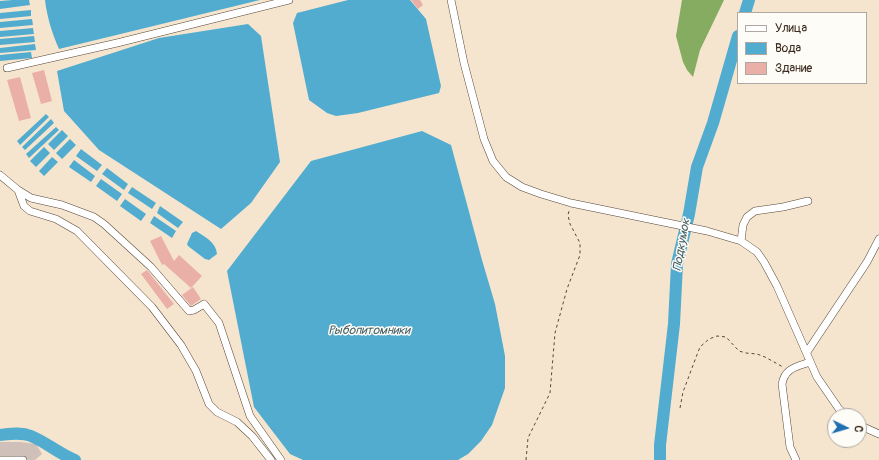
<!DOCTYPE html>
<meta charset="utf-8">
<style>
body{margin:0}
#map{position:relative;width:879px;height:460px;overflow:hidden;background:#f5e5ce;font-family:Pangolin,sans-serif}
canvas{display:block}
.legend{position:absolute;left:737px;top:12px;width:130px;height:72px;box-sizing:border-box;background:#fdfcf7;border:1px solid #afa8a0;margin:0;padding:5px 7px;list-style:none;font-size:12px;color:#3b2a1e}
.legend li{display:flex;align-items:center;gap:8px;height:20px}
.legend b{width:20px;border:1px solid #afa8a0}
.north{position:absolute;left:827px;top:408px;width:40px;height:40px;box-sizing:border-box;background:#fdfcf7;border:1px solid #afa8a0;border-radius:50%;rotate:95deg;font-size:11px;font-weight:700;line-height:16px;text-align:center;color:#3b2a1e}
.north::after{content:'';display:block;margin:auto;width:14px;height:18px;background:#1f6fb2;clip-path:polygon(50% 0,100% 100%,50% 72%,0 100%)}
</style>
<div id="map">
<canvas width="879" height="460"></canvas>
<ul class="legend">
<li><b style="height:5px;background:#fff"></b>Улица</li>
<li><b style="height:11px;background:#51accf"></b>Вода</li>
<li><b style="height:11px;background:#eaafa7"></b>Здание</li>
</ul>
<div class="north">С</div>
</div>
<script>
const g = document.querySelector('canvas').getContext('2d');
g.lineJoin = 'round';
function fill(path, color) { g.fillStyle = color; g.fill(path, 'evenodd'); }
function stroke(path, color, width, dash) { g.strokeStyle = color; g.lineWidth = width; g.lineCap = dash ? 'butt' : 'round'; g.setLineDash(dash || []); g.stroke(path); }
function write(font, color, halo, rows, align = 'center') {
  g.font = font + ' Pangolin,sans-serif'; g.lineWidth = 3; g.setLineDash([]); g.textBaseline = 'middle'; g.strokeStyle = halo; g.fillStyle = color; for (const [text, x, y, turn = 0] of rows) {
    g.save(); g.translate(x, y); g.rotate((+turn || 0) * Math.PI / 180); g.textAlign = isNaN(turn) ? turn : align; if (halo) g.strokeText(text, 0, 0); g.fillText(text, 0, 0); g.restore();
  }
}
const industrial = new Path2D(`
 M0,442H20L36,444L42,454L35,460H0Z`);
const forest = new Path2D(`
 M682,0H724L700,50L693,77L687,70L683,62L676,36Z`);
const water = new Path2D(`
 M13,0H29L30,5L0,9V1Z
 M45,0H260L59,49C52,33 47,17 45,0Z
 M348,0H410L426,19L441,86L439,93L358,113L336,116L327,113L309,100L293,23L297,13Z
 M31,10V16L0,19V13Z
 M32,19L33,25L0,28V22Z
 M248,24L261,36L280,162L251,203L221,229L99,150L64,111L57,71L159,38Z
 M33,28L34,34L0,37V31Z
 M34,36L35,42L0,45V39Z
 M35,44L36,50L0,53V48Z
 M31,52L32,58L0,61V55Z
 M46,114L49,117L20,145L17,141Z
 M51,119L54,123L25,150L22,147Z
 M56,127L59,130L29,158L26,154Z
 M62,130L68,136L54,150L48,144Z
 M422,131L451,145L482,260L495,304L505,356V388L492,425L481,441L468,454L458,460H303L290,454L254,407L227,271L311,161Z
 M70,139L76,145L62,159L56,153Z
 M44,147L50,153L36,167L30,161Z
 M81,149L102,165L97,171L76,156Z
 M52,157L58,162L44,176L39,171Z
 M74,160L95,176L91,182L69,167Z
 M107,168L128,184L124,190L102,174Z
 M101,179L122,194L117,201L96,186Z
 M132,187L156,203L152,209L128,193Z
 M125,199L146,214L141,221L120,206Z
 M160,206L183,222L178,228L157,213Z
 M154,216L176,231L172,238L150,223Z
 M196,231C205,237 216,242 217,254L209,260L205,259L188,246L187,244L192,233Z`);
const river = new Path2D(`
 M745,13L749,0
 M0,435C10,434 21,432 31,436C46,442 59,454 75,460
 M660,460V445L674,324L677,264L689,214L697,167L713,123L738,36`);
const building = new Path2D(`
 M411,0H420L423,5L418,9Z
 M44,70L52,101L41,104L32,73Z
 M20,77L31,118L19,121L7,80Z
 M161,236L174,261L179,255L202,276L191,288L164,264L162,265L150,241Z
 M147,270L174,304L167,309L141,274Z
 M193,287L201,299L191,306L182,295Z`);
const path = new Path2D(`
 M680,408L683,392L695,360L700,347L709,339L717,336L726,337L739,351L746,353L757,354L765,357L783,367
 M526,460L528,438L550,393L555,333L567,289L580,255V243L570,224L568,215L569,211`);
const minor = new Path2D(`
 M451,0L464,63L484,139L493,161L506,177L522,187L541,194L571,203L707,231L741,241L757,252L764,262L777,286L817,377L839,409L847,416
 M7,68L117,43L289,0
 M0,175L18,190L31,198L62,205L94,217L104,224L151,267L189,311L194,310L204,304L219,323L250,416L281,460
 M18,190L24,206L30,211L56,219L77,231L152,307L181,345L196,371L209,404L217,412L237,422L252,436L271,460
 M741,241L743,225L747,217L755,211L783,207L808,201
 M807,352L867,262L879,239
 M859,425L879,434
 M0,460H23
 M796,460L790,447L782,384C785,368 796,367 810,362`);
const waterNames = [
 ["Подкумок",682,245,-80],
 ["Рыбопитомники",369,331]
];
fill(industrial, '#cfc0ba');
fill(forest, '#86ac62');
fill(water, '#51accf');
stroke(river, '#51accf', 12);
fill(building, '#eaafa7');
stroke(minor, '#574638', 8);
stroke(path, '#574638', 1, [3, 3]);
stroke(minor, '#fff', 7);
write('italic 12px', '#445e65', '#fdfcf7', waterNames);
</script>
